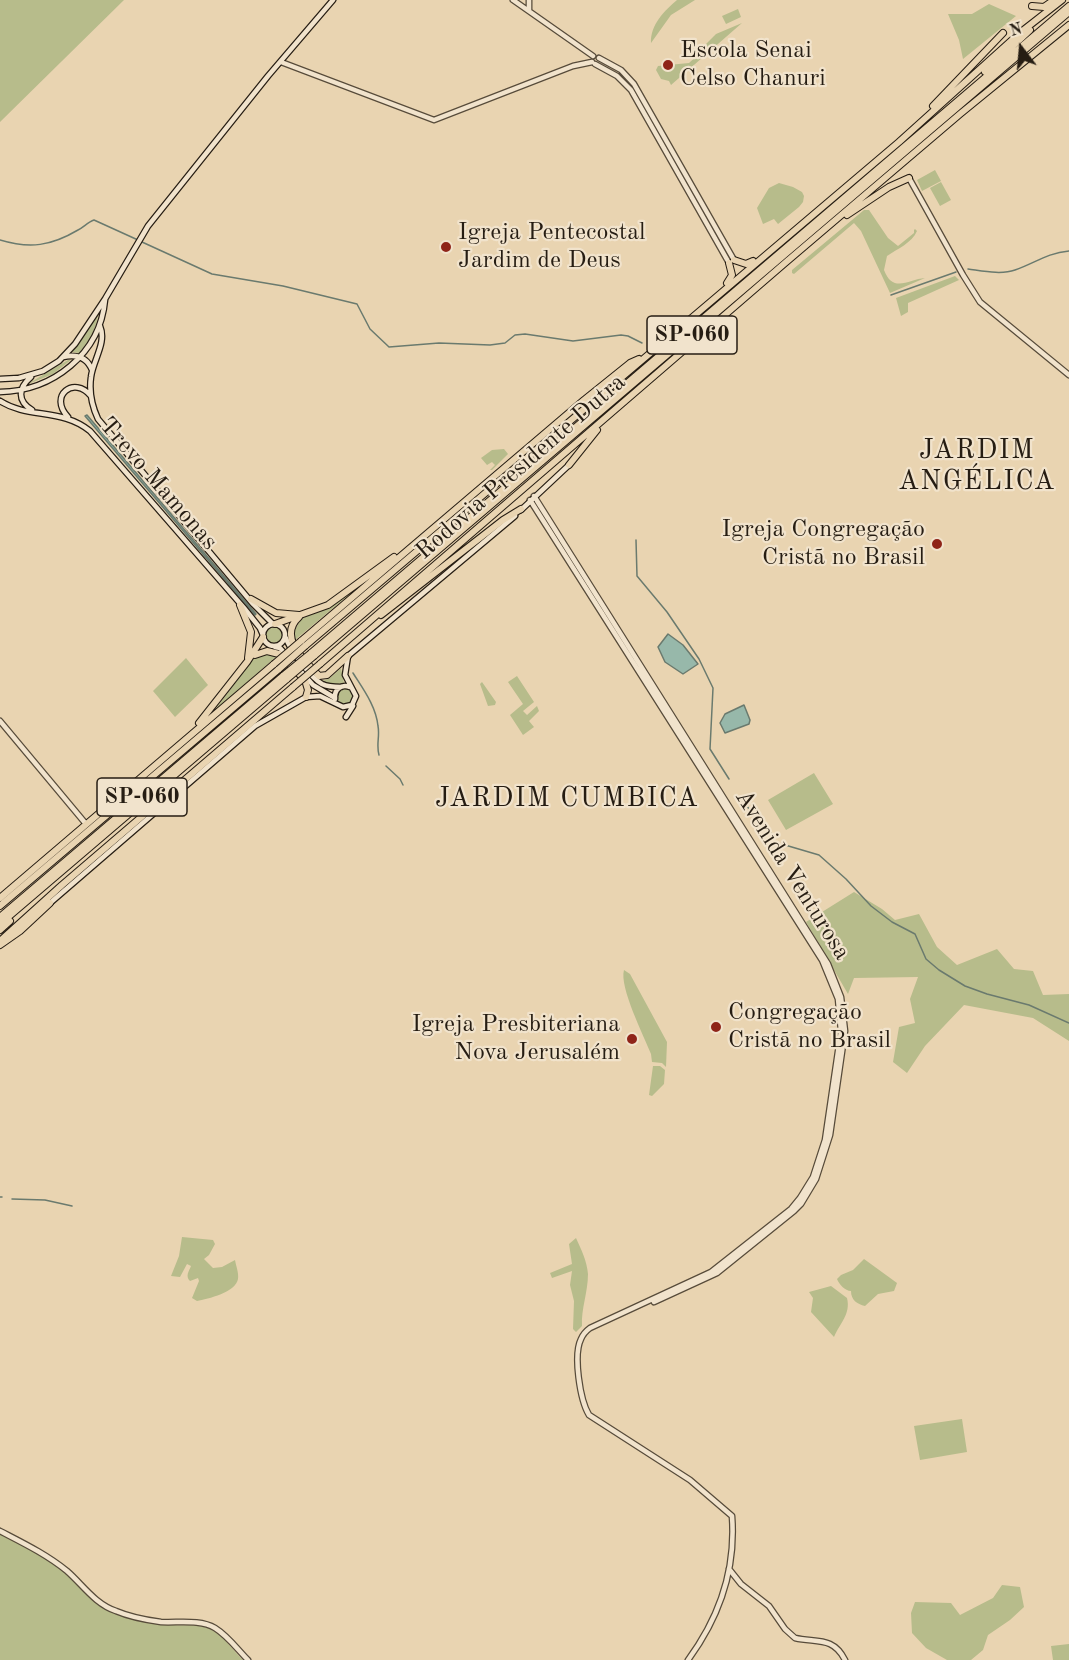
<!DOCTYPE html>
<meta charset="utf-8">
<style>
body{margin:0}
#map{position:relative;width:1069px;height:1660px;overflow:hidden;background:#e9d4b1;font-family:"Old Standard TT",serif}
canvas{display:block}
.north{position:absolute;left:991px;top:18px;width:60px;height:60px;-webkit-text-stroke:4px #f1e3cc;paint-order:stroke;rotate:344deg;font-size:16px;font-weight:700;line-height:24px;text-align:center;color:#261d13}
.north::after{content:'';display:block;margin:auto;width:21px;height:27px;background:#261d13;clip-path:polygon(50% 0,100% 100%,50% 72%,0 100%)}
</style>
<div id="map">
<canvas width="1069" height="1660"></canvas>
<div class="north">N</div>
</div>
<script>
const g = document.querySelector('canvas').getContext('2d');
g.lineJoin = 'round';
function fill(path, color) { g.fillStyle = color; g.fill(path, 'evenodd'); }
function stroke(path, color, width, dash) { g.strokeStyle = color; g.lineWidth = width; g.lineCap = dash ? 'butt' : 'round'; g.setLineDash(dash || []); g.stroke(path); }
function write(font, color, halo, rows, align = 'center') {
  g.font = font + ' "Old Standard TT",serif'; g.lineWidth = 4.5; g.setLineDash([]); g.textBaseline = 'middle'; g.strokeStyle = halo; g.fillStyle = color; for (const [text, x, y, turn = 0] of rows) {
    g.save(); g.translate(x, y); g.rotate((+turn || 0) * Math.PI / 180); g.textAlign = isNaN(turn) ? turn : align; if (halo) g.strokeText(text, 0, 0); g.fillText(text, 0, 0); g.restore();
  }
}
const green = new Path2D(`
 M0,0H124L0,122Z
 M677,0H695L671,15L651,43C650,25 665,10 677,0Z
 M989,4L1016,16L963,59L959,40L948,14H972Z
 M738,9L741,17L726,24L722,16Z
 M742,23L671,85L669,81L661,79L656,70L658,66L689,63L701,52L705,45L716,34Z
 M935,170L941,181L922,191L917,180Z
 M941,182L951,200L940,206L930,188Z
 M779,183L793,187L802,192L804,196L803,202L799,207L778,224L774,219L763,224L757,208L769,188Z
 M864,210H869L888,238L898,246L914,233V230L915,229L917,231C912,243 897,249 887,256L884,270C893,294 909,279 925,278L890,293L861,231L854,223L794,274L792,273V270Z
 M955,276L959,280L908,303V312L901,316L896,298Z
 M100,308C96,326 92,340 79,353L72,352L83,337Z
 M68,360H71L53,374L26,385Z
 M504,449L508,454L492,470H490L495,465L492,462L487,465L481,458L492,450Z
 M369,578L295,640L294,632L301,619L325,608Z
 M266 635a8 8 0 1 1 16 0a8 8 0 1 1-16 0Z
 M262,654L277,656L214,711L253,659Z
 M186,658L208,685L175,717L153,691Z
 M341,668L344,683L332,685L322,681L330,678Z
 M517,676L534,702L523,711L527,715L537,706L539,711L529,721L534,727L523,735L510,715L523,704L508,682Z
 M482,682L496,702L495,705L488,706L480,684Z
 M337 696a8 8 0 1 1 16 0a8 8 0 1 1-16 0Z
 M814,773L833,804L786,830L768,800Z
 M854,892L882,909L895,920L919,914L937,947L957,965L997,949L1014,969L1033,971L1043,995L1069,994V1041L1033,1018L964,1005L925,1046L907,1073L893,1062L899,1027L915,1023L910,999L918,977L854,978L848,994L806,922Z
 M624,970L630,974L667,1042L666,1067L662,1063L652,1062L651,1054C644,1036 619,987 624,970Z
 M653,1066H660L665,1070L664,1084L652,1096L649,1095Z
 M182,1237L213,1240L215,1244L209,1255L204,1259L213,1268L222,1267L235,1260C236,1266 239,1273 238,1279C236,1292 208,1299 197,1301L192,1298L199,1281L198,1278L190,1281C185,1276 189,1271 191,1266L187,1264L180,1277L171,1276L179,1256Z
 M576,1238C581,1249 587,1261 588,1274C588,1292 581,1309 582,1326L576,1332L573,1329L574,1301L570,1285L572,1271L552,1278L550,1273L572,1264L569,1244Z
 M864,1259L897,1283L894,1291L878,1294L865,1306C857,1304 851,1300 851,1291C845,1291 839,1284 837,1279L841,1275L853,1270Z
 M831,1286L847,1298C851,1314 840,1323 834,1337L811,1312L813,1298L809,1292Z
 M962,1419L967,1452L920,1460L914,1426Z
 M0,1533C23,1545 47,1556 66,1573C86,1590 94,1606 120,1614C137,1620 156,1624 174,1625C187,1626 202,1623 214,1631C225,1638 233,1650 243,1660H0Z
 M1002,1585L1020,1587L1024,1607L1010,1620L988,1635L983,1650L971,1660H947L926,1648L912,1633L911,1613L915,1602L951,1603L960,1615L993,1598Z
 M1069,1644V1660H1053L1051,1646Z`);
const water = new Path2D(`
 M87,415L256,614L255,615L85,416Z
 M668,634L683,645L698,664L683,674L665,662L658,647Z
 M744,705L750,720L749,724L725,733L720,723L725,714Z`);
const stream = new Path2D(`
 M0,240C30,249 51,246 78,230C84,227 88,222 94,220L138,240
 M142,242L212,274L283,286L357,304L370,329L389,347L439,343L490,345L505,343L515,335L525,334L573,341L621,335L628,336L642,343
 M968,269C983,271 1001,275 1015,270C1035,263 1047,253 1069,251
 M891,295L956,272
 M636,540L637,576L667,612L699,659L713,688L710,749L729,779
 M353,673C363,689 376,706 378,726C380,736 376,745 379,755
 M386,766L400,779L403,785
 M742,801L775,837
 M785,845L819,855L846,879L871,906L892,922L915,934L926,959L939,970L965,986L987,994L1029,1005L1069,1023
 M0,1197H2
 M12,1199L45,1200L72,1206`);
const tertiary = new Path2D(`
 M513,0L593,56
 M529,10V0
 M599,58L621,70L634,84L734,260
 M281,62L434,120L573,66L592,62
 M595,64L617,76L631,90L729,263
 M909,178L963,275L980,302L1069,375
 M534,496L828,964L841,997L845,1031L830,1135L816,1179L801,1204L794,1211L717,1273L654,1302
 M530,500L822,960L838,999L841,1031L825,1140L813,1177L800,1198L791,1209L711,1272L590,1328C586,1331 583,1334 581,1339C573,1355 580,1400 589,1415L690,1480L732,1516C736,1569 719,1618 688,1660
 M0,721L86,824
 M0,1531C23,1543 46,1554 67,1571C83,1585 95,1604 116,1611C130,1617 146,1620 161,1622C178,1623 200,1619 215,1628C228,1636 238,1650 248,1660
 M729,1569L741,1584L769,1606L785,1629L795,1638C816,1643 833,1636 845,1660`);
const secondary = new Path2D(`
 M100,326C107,343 93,360 91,377C89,391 92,406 98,419L253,604L273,624
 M63,357C76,354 87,357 92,370
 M31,377C18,388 17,401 32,410
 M0,379L19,378L43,371L59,361L75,344L105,299L148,226L268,76L333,0
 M0,392C53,391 100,354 105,300
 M0,401C28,419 62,408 90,431L244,608L260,628L263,635
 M68,417C48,396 74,375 91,396
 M521,510L569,465
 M263 635a11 11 0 1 1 22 0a11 11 0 1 1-22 0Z
 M286,638C289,649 311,678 322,684C328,687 334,687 341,687
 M275,647L280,648L313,685L335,698
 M335,699C334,689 341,684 350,687
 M346,717L353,706
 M50,903L255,726L306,697L320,696L343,707L352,705L356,696L345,675L348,656L515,516`);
const motorway = new Path2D(`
 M1032,6L1044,7L1054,0
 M985,72L1030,30
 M933,106L1003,33
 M847,215L889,187L909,178
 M734,260L746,264L753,261
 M727,283L732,275L729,263
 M569,465L597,430
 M251,599L276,613L299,615
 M240,605L251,632L248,658
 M381,615L503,520L521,509
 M299,617C277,637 305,661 319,676L327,675L348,656
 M275,624L328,605L394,557
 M301,641L584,400L630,363L639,359
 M305,646L899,142L1021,32L1062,0
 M311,653L1069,6
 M255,655L267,651L279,654L305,680L308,690L306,697
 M314,656L1069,12
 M320,664L785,263L960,114L1069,25
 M199,723L247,662L263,637
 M0,898L274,664
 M0,906L279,669
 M0,917L284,675
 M0,924L287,679
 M0,930L10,921
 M0,941L62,885L293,687
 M0,945L20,931L50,903`);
const motorwayBridge = new Path2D(`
 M274,664L301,641
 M279,669L305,646
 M284,675L311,653
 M287,679L314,656
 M293,687L320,664`);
const markers = [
 [668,65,6,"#8f2418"],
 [446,247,6,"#8f2418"],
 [937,544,6,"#8f2418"],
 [716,1027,6,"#8f2418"],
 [632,1039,6,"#8f2418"]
];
const shields = [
 [692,335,90],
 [142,797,90]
];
const shieldNames = [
 ["SP-060",692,335],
 ["SP-060",142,797]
];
const poiNames = [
 ["Escola Senai",680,51],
 ["Celso Chanuri",680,79],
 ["Igreja Pentecostal",458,233],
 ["Jardim de Deus",458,261],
 ["Igreja Congregação",925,530,"right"],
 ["Cristã no Brasil",925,558,"right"],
 ["Congregação",728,1013],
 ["Cristã no Brasil",728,1041],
 ["Igreja Presbiteriana",620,1025,"right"],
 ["Nova Jerusalém",620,1053,"right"]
];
const streetNames = [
 ["Rodovia Presidente Dutra",521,467,-41],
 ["Trevo Mamonas",158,484,49],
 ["Avenida Venturosa",792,875,58]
];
const quarterNames = [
 ["JARDIM",977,451],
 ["ANGÉLICA",977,482],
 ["JARDIM CUMBICA",567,799]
];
fill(green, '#b7bc8b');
fill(water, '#97b8aa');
stroke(water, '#6a7a6e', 1.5);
stroke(stream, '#6a7a6e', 1.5);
stroke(tertiary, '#574b3a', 7);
stroke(secondary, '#261d13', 7);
stroke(motorway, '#261d13', 8);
stroke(tertiary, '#f1e3cc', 4.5);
stroke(secondary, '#f1e3cc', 4.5);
stroke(motorway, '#e9d4b1', 6);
stroke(motorwayBridge, '#261d13', 8, []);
stroke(motorwayBridge, '#e9d4b1', 6);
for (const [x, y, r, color] of markers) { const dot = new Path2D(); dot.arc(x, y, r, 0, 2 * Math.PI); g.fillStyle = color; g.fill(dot); stroke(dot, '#f1e3cc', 2); }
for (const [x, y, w] of shields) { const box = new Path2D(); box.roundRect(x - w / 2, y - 19, w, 38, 4.5); g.fillStyle = '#f1e3cc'; g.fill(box); stroke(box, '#261d13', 1.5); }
write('bold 22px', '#261d13', null, shieldNames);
write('24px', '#261d13', '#f1e3cc', poiNames, 'left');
write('24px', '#261d13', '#f1e3cc', streetNames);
g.letterSpacing = '1.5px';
write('27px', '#261d13', '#f1e3cc', quarterNames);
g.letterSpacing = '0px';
</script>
